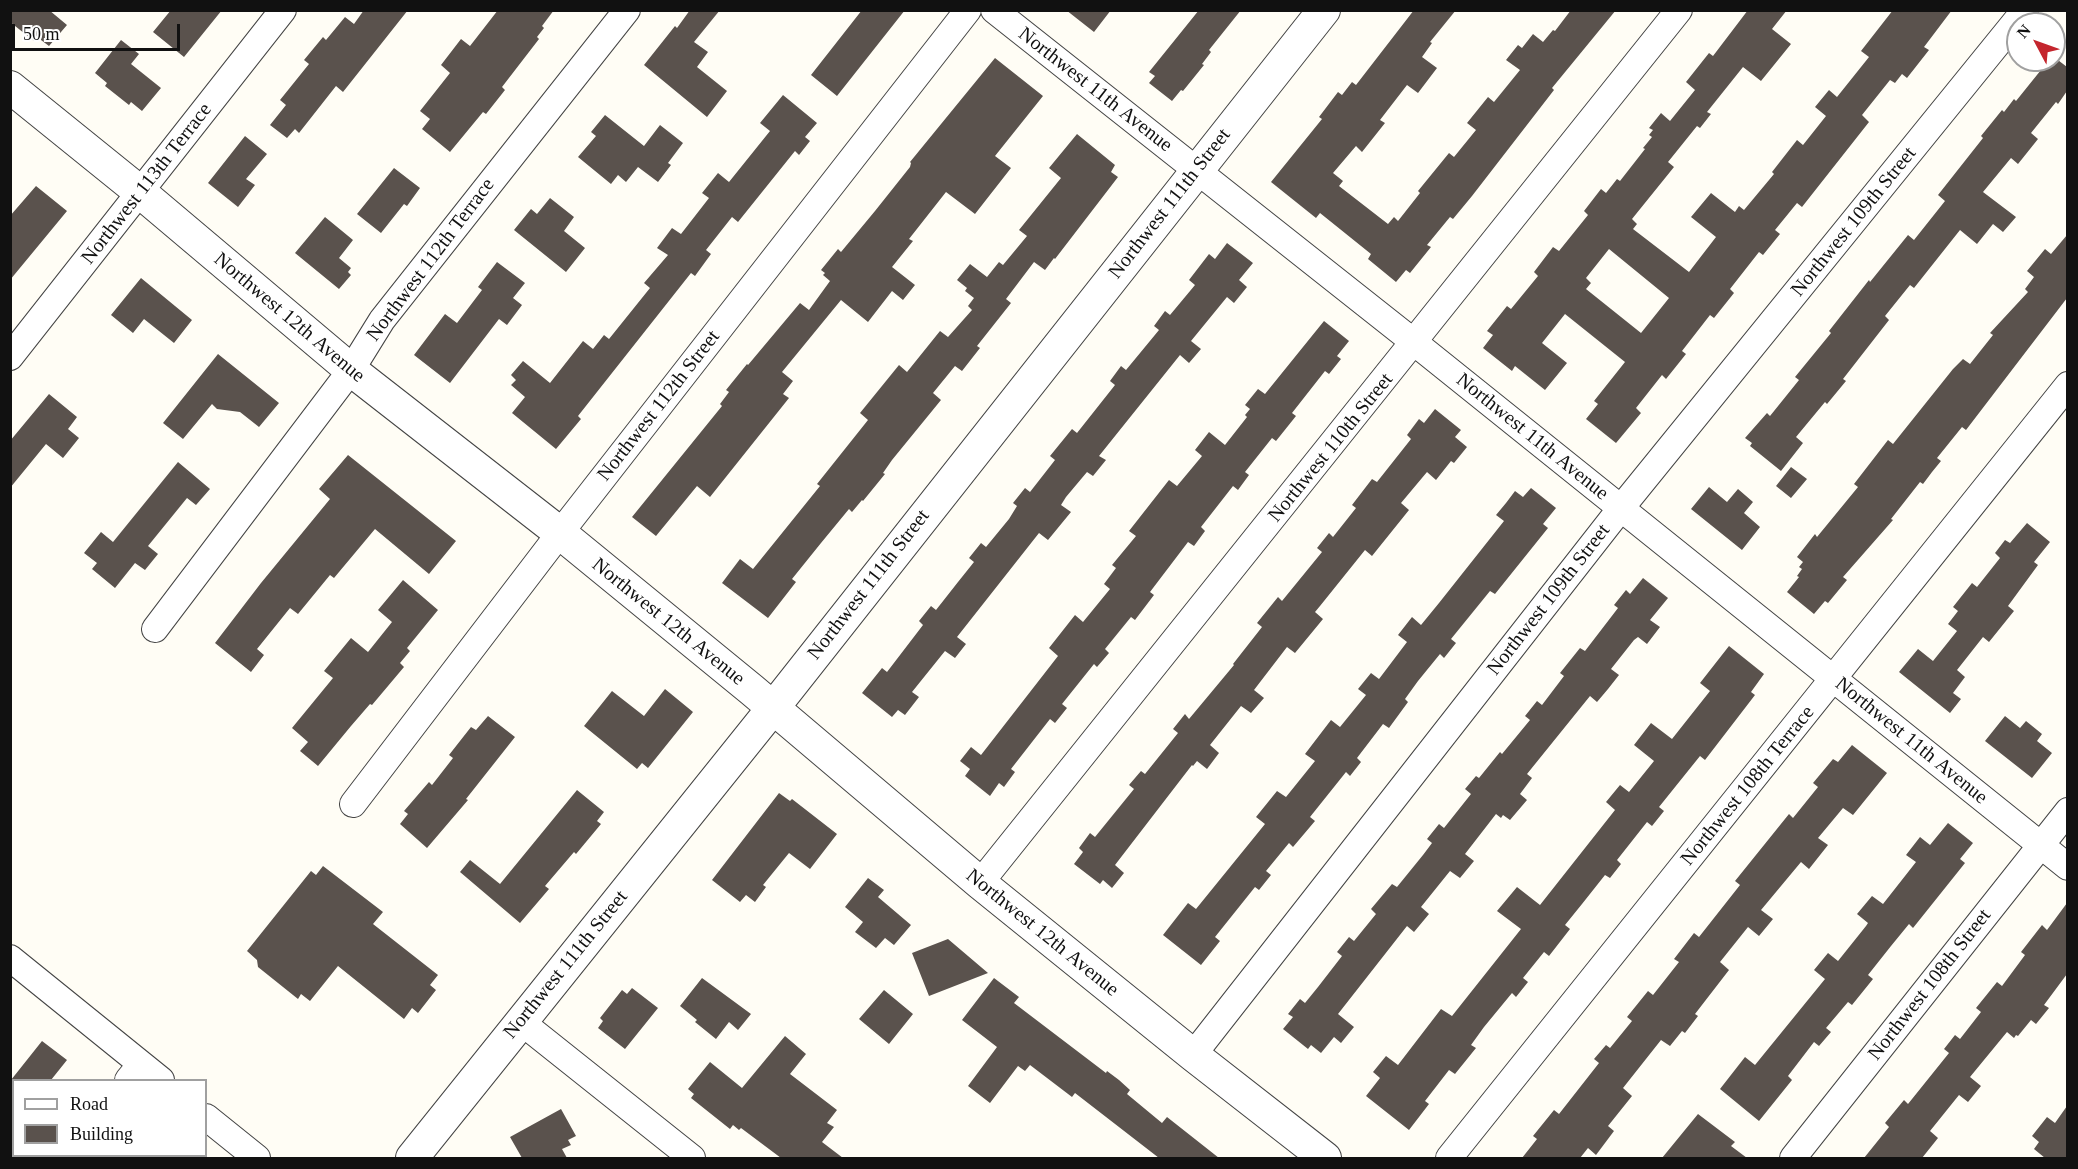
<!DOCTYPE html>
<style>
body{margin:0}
#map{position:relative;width:2078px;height:1169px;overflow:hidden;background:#fffdf5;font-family:"Times New Roman",serif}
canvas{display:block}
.frame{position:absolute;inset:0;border:12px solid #111;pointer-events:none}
.legend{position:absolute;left:12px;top:1079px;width:195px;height:78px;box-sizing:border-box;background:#fff;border:2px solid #a0a0a0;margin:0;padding:8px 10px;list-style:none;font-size:18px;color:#111}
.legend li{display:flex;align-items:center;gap:12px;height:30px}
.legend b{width:30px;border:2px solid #a0a0a0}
.north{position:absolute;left:2006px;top:12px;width:60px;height:60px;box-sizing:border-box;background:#fff;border:2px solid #a0a0a0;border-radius:50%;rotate:311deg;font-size:16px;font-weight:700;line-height:24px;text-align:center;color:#111}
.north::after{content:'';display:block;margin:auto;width:21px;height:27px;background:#c4262e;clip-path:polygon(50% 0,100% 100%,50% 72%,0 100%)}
.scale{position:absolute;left:12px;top:24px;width:168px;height:27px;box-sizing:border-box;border:3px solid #111;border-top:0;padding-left:8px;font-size:18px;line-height:21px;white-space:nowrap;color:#111;-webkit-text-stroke:4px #fff;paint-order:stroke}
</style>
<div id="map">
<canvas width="2078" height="1169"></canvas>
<div class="frame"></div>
<ul class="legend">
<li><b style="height:8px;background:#fff"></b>Road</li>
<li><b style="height:16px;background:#5a524d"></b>Building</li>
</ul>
<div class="north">N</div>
<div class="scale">50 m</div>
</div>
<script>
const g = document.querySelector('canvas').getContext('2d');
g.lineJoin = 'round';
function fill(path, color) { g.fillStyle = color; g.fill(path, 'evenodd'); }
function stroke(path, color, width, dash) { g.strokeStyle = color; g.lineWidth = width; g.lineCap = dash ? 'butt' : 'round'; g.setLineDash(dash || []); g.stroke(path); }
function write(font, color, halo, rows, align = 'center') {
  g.font = font + ' "Times New Roman",serif'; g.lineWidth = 6; g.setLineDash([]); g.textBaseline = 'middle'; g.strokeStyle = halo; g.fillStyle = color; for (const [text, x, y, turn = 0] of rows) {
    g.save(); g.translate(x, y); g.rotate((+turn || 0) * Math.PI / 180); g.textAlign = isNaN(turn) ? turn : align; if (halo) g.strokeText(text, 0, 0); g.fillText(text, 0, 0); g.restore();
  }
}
const building = new Path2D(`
 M10,10H49L67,25L49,46L37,37L34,41L10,22Z
 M171,10H222L184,57L153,32Z
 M364,10H408L343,92L336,86L299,133L295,129L287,138L270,125L286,105L280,100L309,64L304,60L323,37L326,40L345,17L354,24Z
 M498,10H554L542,26L544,28L537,37L539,39L502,87L505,90L486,114L483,112L450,152L422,129L430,119L420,111L450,73L441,65L461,39L470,46Z
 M690,10H720L694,42L708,52L697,67L727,91L707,117L644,65L675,26L677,28Z
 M862,10H905L837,96L811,75Z
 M1066,10H1111L1094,32Z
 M1199,10H1241L1209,50L1211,52L1202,64L1204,65L1183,91L1181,90L1172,101L1149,83L1155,76L1149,72Z
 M1414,10H1456L1430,42L1432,43L1422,57L1437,68L1418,93L1407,85L1380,120L1385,123L1362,152L1356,146L1333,173L1343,181L1339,186L1388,224L1394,217L1398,221L1420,193L1418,191L1449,153L1454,157L1476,130L1467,123L1488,97L1494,102L1520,70L1506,60L1518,45L1522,48L1533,34L1543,42L1553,30L1555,31L1571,10H1616L1552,88L1554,90L1472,196L1453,219L1450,217L1427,245L1431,247L1410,273L1406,270L1396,282L1368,259L1371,254L1320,213L1316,218L1271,182L1322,119L1319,117L1338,92L1342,95L1352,82L1356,85Z
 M1748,10H1787L1772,29L1791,44L1761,81L1743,67L1707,112L1711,114L1700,128L1697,126L1668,162L1674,167L1632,219L1637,224L1633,229L1689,272L1716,237L1691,217L1711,193L1735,212L1739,206L1744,210L1774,174L1772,172L1797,140L1803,145L1826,116L1815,107L1829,90L1837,97L1869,57L1861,51L1893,10H1952L1924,47L1929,50L1907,78L1902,74L1895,83L1890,80L1862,115L1869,122L1802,207L1797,203L1775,230L1780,234L1763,255L1759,252L1730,289L1734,293L1714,318L1710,315L1682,351L1686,354L1666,379L1662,375L1636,408L1641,413L1616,443L1586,419L1598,404L1594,401L1625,362L1565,314L1542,343L1567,363L1545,390L1515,366L1512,371L1483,348L1493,335L1487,331L1507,306L1511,309L1538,276L1534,272L1553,247L1559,251L1588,215L1584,211L1601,189L1606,193L1617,179L1620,181L1645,149L1643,148L1652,137L1649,135L1653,130L1649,128L1661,113L1670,121L1695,90L1686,82L1709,53L1713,56ZM1609,249L1669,298L1641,333L1586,289L1591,283L1586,278Z
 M121,40L139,54L131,64L161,88L142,111L131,102L129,105L105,86L107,83L95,73Z
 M2054,57L2067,67V91L2058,104L2056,102L2031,133L2038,139L2018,164L2011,158L1983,192L2016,217L2003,232L1993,224L1977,244L1960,230L1914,288L1910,285L1885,316L1889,320L1843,379L1846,381L1827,404L1825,402L1796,437L1803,443L1781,471L1750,446L1752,443L1745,438L1767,413L1770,416L1799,380L1795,377L1831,333L1829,331L1869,280L1870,282L1908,235L1914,240L1945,201L1938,195L1983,138L1981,136L2002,110L2004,112L2014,99L2016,101L2049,60H2054Z
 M995,58L1043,96L995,156L1011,168L975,214L946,192L909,239L913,241L892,267L915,285L903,300L892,291L868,322L841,300L782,372L793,381L783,394L789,398L710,497L697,486L656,536L632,517L722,406L720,404L729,392L726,390L747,364L748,365L800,303L809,310L830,281L823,275L825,273L821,270L838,249L841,252L875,211L910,167L911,163L910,162Z
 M783,95L817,123L805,137L810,141L799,155L795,151L738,222L732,217L706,250L711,254L695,276L691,273L578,416L581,419L556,449L512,413L525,397L511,385L516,380L511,375L523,361L550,383L583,341L593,349L604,335L609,339L650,288L644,283L668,255L657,248L672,228L681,234L709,198L702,193L718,173L729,182L770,131L760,123Z
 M605,115L644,146L660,125L683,143L668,163L671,165L658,182L638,167L626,182L618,175L611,184L578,157L596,136L591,132Z
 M1077,134L1115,165L1111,172L1118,177L1055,259L1054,258L1045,270L1034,262L1006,299L1011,303L977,346L980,348L962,371L955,366L933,393L941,400L892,460L883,473L885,474L863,501L862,500L852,512L849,509L821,543L792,579L796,582L768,618L722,583L740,559L753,569L820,486L817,484L868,420L860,413L899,365L907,372L940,331L948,337L972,310L968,306L974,298L965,291L967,288L957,280L970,264L987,277L999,262L1003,265L1027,236L1019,230L1061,178L1049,168Z
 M245,136L267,154L246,179L255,185L238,207L208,183Z
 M394,168L420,188L407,206L404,204L381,233L357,214Z
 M36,186L67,211L10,280V216Z
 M550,198L574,217L564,231L585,248L566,272L514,230L531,209L537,214Z
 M325,217L353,240L339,258L351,268L348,272L351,275L339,289L295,253Z
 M2067,235V298L1966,430L1962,427L1937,458L1941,461L1932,472L1923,484L1920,482L1891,519L1893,520L1843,577L1847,580L1828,603L1825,601L1814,614L1787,592L1799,577L1797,576L1802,569L1799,567L1803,562L1797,557L1815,534L1817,537L1858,487L1854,484L1888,440L1893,444L1953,369L1963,359L1970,364L1993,335L1990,333L2028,292L2025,289L2034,277L2027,271L2045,249L2051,254Z
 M1227,243L1253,263L1239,280L1247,287L1234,303L1227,297L1191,341L1201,349L1189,363L1180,355L1099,456L1106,460L1093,476L1087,472L1066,497L1061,505L1071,512L1048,540L1039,533L957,637L966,644L955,658L945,651L912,692L919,697L905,715L898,710L892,717L862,693L882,668L887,672L923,625L919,621L931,606L936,610L958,582L974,562L969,558L981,543L986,547L1009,519L1017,506L1013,503L1025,488L1030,492L1055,460L1050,456L1072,429L1077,433L1115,385L1110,381L1121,366L1126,370L1159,330L1154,326L1165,311L1170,315L1195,285L1189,280L1209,254L1215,259Z
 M497,262L525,283L513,298L522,305L507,325L499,319L450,383L414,355L445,314L457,323L482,290L478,287Z
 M141,278L192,320L174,343L144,319L133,333L111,315Z
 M1324,321L1349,341L1337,356L1341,359L1329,374L1325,371L1292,413L1296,416L1276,441L1272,438L1245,472L1249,475L1238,490L1233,486L1201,527L1205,531L1194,546L1188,542L1150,592L1154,595L1135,620L1131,617L1105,649L1109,653L1097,667L1094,664L1062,704L1067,708L1055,723L1050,719L1011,769L1015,772L1004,787L999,783L990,796L965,776L970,769L960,761L971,747L981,755L1058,656L1049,648L1075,615L1083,622L1110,589L1104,584L1116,568L1112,565L1136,536L1129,531L1169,480L1177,486L1202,456L1195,450L1209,432L1225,445L1247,417L1245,415L1250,409L1245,405L1258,389L1265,394Z
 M218,354L279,403L259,427L240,412L217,409L212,404L183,439L163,423Z
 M49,394L77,417L68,429L79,438L63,458L46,444L10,488V441Z
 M1435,409L1461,430L1455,437L1467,447L1454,463L1451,461L1436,480L1427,472L1401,503L1409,510L1372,556L1365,550L1320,606L1315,612L1323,619L1295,653L1287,647L1254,690L1264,698L1251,713L1241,706L1210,745L1219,753L1207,769L1197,761L1193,766L1192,765L1115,865L1124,873L1112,888L1103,880L1100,884L1074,864L1083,852L1079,848L1090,833L1095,837L1134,789L1129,785L1141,771L1145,774L1178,733L1173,729L1185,714L1189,719L1234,665L1233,664L1262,627L1257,623L1278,597L1282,601L1322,552L1317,548L1329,533L1333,537L1356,508L1352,505L1372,479L1377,482L1411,439L1407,435L1419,419L1424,423Z
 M348,455L456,541L429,574L375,529L334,578L330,575L298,614L290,608L257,649L264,655L251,672L215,643L261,583L330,499L319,489Z
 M178,462L210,489L196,505L187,498L148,546L158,554L145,570L135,563L115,588L92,569L97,563L84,553L101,532L113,542Z
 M1791,467L1807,479L1791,498L1776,486Z
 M1709,487L1727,502L1738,489L1753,502L1744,513L1760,527L1742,550L1691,509Z
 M1531,488L1556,508L1543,524L1548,528L1495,594L1490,591L1451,639L1456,643L1444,658L1440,654L1418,681L1405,699L1408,702L1389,728L1383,724L1357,758L1361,762L1350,776L1346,772L1310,817L1315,821L1293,847L1289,843L1266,871L1271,875L1259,890L1255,887L1215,937L1220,941L1201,965L1163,935L1188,903L1196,909L1265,824L1256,817L1277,791L1286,797L1315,761L1305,754L1331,720L1340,727L1366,695L1358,689L1371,673L1379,679L1407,642L1398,635L1412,617L1421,625L1439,603L1504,521L1496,515L1506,503L1515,491L1523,497Z
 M2027,523L2050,542L2034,562L2038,565L2008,606L2014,611L1989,642L1983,637L1957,670L1965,677L1953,693L1961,699L1950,713L1899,672L1918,649L1933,661L1957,631L1948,624L1958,611L1953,607L1972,583L1977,587L2000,558L1995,553L2005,540L2010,543Z
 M1643,578L1668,598L1650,620L1660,627L1647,644L1638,637L1634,640L1611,669L1619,675L1608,689L1597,702L1590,696L1527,774L1532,778L1520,794L1527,800L1510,820L1503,815L1501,818L1496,814L1465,854L1474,861L1460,878L1450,871L1421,907L1429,914L1414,932L1407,926L1338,1014L1354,1027L1341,1043L1334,1037L1321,1053L1311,1045L1308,1049L1283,1029L1293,1017L1288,1014L1300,999L1305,1003L1318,987L1342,956L1337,952L1349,937L1354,941L1376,914L1371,909L1392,884L1397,887L1423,855L1432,843L1427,839L1439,824L1444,828L1471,794L1465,789L1476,776L1479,778L1500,752L1502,754L1530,720L1525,716L1537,701L1542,705L1564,676L1560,673L1580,648L1585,651L1618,608L1614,605L1626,590L1630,594Z
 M403,580L438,610L407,648L410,651L400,663L404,667L372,705L370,704L351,726L318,766L300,751L308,742L292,728L333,678L324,671L351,638L368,652L392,622L378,610Z
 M1729,646L1764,674L1751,692L1755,695L1705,760L1700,756L1659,807L1664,811L1652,826L1647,822L1617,860L1621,864L1610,878L1605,875L1582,904L1565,925L1570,929L1549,956L1544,952L1523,978L1528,982L1516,997L1512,993L1484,1027L1471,1045L1476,1048L1455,1074L1449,1070L1425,1101L1429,1104L1409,1130L1366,1096L1380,1078L1373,1072L1386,1056L1398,1065L1441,1009L1452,1016L1521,929L1497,911L1517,887L1540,905L1615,810L1606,802L1620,785L1629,792L1654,761L1634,745L1651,723L1672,739L1710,691L1700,683Z
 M665,689L693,712L648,768L642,763L637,769L584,726L612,691L644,716Z
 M488,716L515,737L466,799L468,800L427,848L400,824L408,814L404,811L429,782L432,785L453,758L449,755L471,727L476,730Z
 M2005,716L2020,728L2026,721L2042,734L2037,741L2052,753L2032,778L1985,741Z
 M1852,745L1887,773L1853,815L1843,808L1818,838L1828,845L1809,869L1801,862L1761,910L1773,919L1759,936L1748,927L1720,962L1729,970L1695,1014L1698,1016L1685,1033L1682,1031L1670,1046L1661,1040L1623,1088L1632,1096L1608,1126L1614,1131L1596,1155L1588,1148L1580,1158H1522L1537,1139L1533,1136L1554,1110L1559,1114L1599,1063L1594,1059L1606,1045L1610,1048L1632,1021L1627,1017L1648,991L1653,995L1679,962L1674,959L1694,933L1699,937L1740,885L1735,881L1789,814L1793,818L1818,787L1813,783L1833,759L1838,762Z
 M577,790L604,812L597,821L601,824L576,854L574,852L545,886L549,889L520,923L460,872L470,860L500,884Z
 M779,793L790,801L792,799L837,834L810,869L789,853L763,885L766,887L755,902L746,895L740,902L712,880Z
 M1948,823L1973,843L1960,859L1965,863L1913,928L1909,924L1891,946L1868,975L1873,979L1852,1005L1848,1002L1826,1028L1831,1032L1819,1046L1814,1042L1788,1076L1792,1080L1759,1121L1720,1089L1745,1057L1755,1065L1825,979L1814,970L1828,953L1838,961L1866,926L1868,923L1857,914L1872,896L1883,904L1916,862L1906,855L1920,837L1930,845Z
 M323,866L383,912L373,924L438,975L430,985L436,990L418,1013L412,1008L404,1019L338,966L310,1001L301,994L298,999L258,967L257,960L247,951L311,871L316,875Z
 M868,878L884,890L878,897L911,925L894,945L885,938L876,948L855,932L863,922L845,907Z
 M2067,903V974L2044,1005L2049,1008L2036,1024L2031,1020L2018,1036L2016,1035L2014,1038L2007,1032L1970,1077L1981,1086L1968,1102L1959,1095L1930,1131L1938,1138L1922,1158H1864L1889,1127L1885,1123L1904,1100L1908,1104L1949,1053L1944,1049L1955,1035L1960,1039L1981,1012L1976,1008L1997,982L2002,986L2025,955L2021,952L2042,925L2047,930Z
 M948,939L988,973L929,996L912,953Z
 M702,978L751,1014L738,1030L729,1022L716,1039L695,1022L697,1020L680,1006Z
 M994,978L1019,997L1014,1003L1106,1073L1107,1071L1119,1080L1130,1090L1127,1094L1162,1123L1167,1117L1219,1158H1159L1075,1093L1072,1097L1030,1065L1025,1071L1018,1066L990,1103L968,1086L997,1047L962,1020Z
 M632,988L658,1008L625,1049L598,1028L603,1021L600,1018L622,990L627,994Z
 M884,990L913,1014L889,1044L859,1019Z
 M785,1036L806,1054L790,1074L837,1110L827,1123L834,1127L822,1142L843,1158H781L741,1128L739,1130L733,1125L730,1129L691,1098L694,1094L688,1089L710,1062L742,1088Z
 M42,1041L67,1060L51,1080H11Z
 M2067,1106V1158H2045L2034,1149L2039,1142L2032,1136L2047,1117L2055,1123Z
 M561,1109L576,1136L568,1140L571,1145L562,1149L567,1158H522L510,1137Z
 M1698,1114L1735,1142L1731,1146L1747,1158H1662Z`);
const minor = new Path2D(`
 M994,10L1415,343L2068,867
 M10,357L283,10
 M155,629L351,370L382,320L627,10
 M353,804L560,533L968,10
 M980,883L1679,10
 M10,958L161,1080
 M520,1021L692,1158
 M1193,1055L1621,508L2025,10
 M128,1080L141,1064
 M206,1117L257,1158
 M65,1158L68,1156
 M1449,1158L2068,385
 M1793,1158L2068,811`);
const tertiary = new Path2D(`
 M10,87L140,192L351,370L560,533L752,690L980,883L1193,1055L1325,1158
 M412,1158L773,708L1324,10`);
const streetNames = [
 ["Northwest 11th Avenue",1095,90,38],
 ["Northwest 113th Terrace",147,184,-52],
 ["Northwest 111th Street",1170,204,-52],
 ["Northwest 109th Street",1854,222,-51],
 ["Northwest 112th Terrace",431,260,-53],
 ["Northwest 12th Avenue",289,318,40],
 ["Northwest 112th Street",659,406,-52],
 ["Northwest 11th Avenue",1532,437,39],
 ["Northwest 110th Street",1331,448,-51],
 ["Northwest 111th Street",869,585,-52],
 ["Northwest 109th Street",1549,600,-52],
 ["Northwest 12th Avenue",668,622,39],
 ["Northwest 11th Avenue",1911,741,39],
 ["Northwest 108th Terrace",1748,786,-51],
 ["Northwest 12th Avenue",1042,933,39],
 ["Northwest 111th Street",566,965,-51],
 ["Northwest 108th Street",1930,985,-52]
];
fill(building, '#5a524d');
stroke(minor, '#444', 28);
stroke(tertiary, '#444', 34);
stroke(minor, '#fff', 26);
stroke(tertiary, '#fff', 32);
write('20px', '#111', '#fff', streetNames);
</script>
